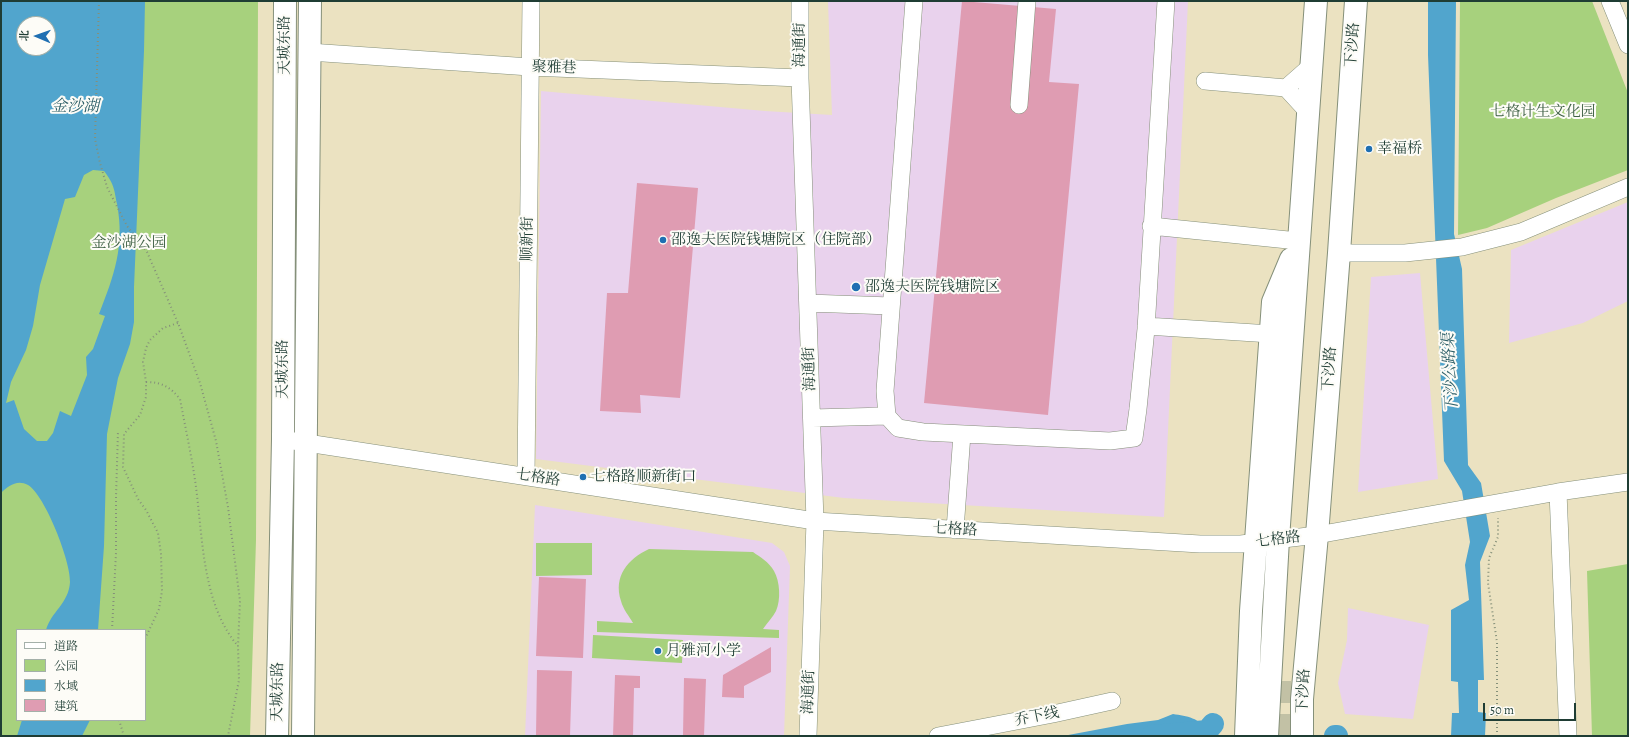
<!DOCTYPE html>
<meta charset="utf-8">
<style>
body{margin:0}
#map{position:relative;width:1629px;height:737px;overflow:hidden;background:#ebe2c1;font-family:Alegreya,"Noto Serif SC",serif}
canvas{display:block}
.frame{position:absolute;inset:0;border:2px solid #1f3d34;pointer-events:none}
.legend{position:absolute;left:16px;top:629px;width:130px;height:92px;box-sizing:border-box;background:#fdfcf7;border:1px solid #a4b0a9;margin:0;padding:5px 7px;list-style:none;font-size:12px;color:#1f3d34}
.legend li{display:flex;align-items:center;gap:8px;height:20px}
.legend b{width:20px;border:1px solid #a4b0a9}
.north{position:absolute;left:16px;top:16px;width:40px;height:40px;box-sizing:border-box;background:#fdfcf7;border:1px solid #a4b0a9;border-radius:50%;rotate:272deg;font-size:11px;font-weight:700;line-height:16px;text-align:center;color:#1f3d34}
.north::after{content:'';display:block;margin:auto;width:14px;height:18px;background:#1f6fb2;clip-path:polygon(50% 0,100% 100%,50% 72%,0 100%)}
.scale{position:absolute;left:1483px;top:703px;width:93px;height:18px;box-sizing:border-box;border:2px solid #1f3d34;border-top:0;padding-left:5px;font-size:12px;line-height:14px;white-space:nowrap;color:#1f3d34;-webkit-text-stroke:3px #fdfcf7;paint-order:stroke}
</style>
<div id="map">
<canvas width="1629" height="737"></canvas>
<div class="frame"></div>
<ul class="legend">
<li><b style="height:5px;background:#fff"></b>道路</li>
<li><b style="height:11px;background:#a7d17d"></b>公园</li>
<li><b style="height:11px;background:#51a5cd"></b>水域</li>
<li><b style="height:11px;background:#df9cb2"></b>建筑</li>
</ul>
<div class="north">北</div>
<div class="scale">50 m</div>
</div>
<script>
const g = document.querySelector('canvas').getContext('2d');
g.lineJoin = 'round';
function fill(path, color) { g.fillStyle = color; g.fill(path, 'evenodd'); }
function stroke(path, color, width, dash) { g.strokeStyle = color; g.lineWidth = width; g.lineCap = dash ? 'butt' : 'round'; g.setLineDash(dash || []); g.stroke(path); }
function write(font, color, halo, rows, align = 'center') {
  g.font = font + ' Alegreya,"Noto Serif SC",serif'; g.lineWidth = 4; g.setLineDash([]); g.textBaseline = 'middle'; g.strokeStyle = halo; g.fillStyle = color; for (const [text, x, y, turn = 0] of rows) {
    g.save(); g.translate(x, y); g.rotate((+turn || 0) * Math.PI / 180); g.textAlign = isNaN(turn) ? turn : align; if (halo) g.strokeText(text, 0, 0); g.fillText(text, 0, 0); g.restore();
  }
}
const built = new Path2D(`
 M828,1H1188L1164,517L844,498L536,459L541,91L765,111L832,115Z
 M1628,202V301L1583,323L1509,343L1511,250Z
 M1420,273L1438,479L1358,492L1371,277Z
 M535,505L772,543L784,552L790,566L784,736H525Z
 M1348,608L1429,625L1413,719L1345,714L1338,683L1347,640Z`);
const green = new Path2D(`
 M1,1H258L256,540L250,736H1ZM24,24H48V48H24ZM17,630H145V720H17Z
 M1460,1H1592L1628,93V170L1556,198L1487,228L1458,235Z
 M536,543H592V575L536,576Z
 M649,549L753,552C760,557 769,562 774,571C780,581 781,600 776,611C773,617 767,623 763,629L779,630V638L597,632V621L633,623C629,616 623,609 621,601C613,576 628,559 649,549Z
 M1628,564V736H1592L1587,571Z
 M593,635L683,640L682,663L592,658Z`);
const water = new Path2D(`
 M1,1H145L144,51L134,287V322L130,344L118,378L107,434L104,546L98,630H46C51,612 69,603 70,582C71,562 45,495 28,485C17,479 8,486 1,493ZM24,24H48V48H24ZM93,170L104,171C114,184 114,188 117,204C125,246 114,276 99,314L105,316L93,349L86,357L87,375L71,416L60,411L53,433L47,441H37L24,429L14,400L6,403L11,382L26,350L33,326L40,285L65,199L75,197L84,175Z
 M1428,1H1456L1454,234L1462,269L1468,465L1481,483L1490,536L1480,562L1484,680H1478V712L1486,713L1485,736H1451L1452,713H1459L1458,682L1451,681V610L1469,600L1465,565L1470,542L1462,491L1444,461L1428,55Z
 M1173,714C1187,716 1200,718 1207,731L1206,736H1063L1127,724L1158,720Z
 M22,720H90L82,736H17Z`);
const river = new Path2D(`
 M1152,736L1207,731L1213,724
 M1335,736H1337`);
const building = new Path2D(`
 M962,1L1056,9L1049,82L1079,84L1048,415L924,403Z
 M637,183L698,188L680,398L640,395L641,413L600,411L607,293H628Z
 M539,577L586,579L583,658L536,656Z
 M771,647V672L744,686V698L722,697L723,675Z
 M537,670L572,671L570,736H536Z
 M615,675L640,676V688H634L633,736H613Z
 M684,678L706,679L704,736H683Z`);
const highwayTunnel = new Path2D(`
 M1280,736V679`);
const path = new Path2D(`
 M99,1L95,139L100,163L107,187L127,226L147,252L178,323L200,383L216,441L228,507L240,601L238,646L239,680L228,736
 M146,382C162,382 170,387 180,399C185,426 191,453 195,480C203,534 201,603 238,646
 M112,630L116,553V497L118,431
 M145,639L159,609L162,591L161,554L158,533L146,510L138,499L123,467L124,434L140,415L146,397V382L143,362L146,348L150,340L163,328L178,323
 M119,720L124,736
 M1497,736V642L1488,583L1489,558L1498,537V518`);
const minor = new Path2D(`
 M800,1V78L815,521L808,736
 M914,1L885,391L887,416L898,428L923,432L1110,441L1134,438L1138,409L1146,329L1166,1
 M1610,1L1628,45
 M309,52L530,67L800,78
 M1205,81L1286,88L1308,112
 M1286,88L1311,66
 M1019,105L1027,1
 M1151,226L1298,241
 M1339,253H1405L1462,247L1521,232L1628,187
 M808,303L891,306
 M1146,326L1271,334
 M812,418L887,416
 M294,441L815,521L1200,544H1241L1317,535L1558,492L1628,482
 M526,476L531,1
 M1558,492L1568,736
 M955,530L962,434
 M938,736L1053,714L1112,701`);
const major = new Path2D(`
 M277,736L283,439L285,1
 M303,736L310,1
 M1246,736L1251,611L1273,302L1291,259
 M1267,736L1278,539L1316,1
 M1302,736V699L1317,535L1339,253L1356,1`);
const markers = [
 [1369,149,4,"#1f6fb2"],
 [663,240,4,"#1f6fb2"],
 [856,287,5,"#1f6fb2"],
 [583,477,4,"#1f6fb2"],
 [658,651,4,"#1f6fb2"]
];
const streetNames = [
 ["天城东路",285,45,-90],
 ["海通街",800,45,-90],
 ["下沙路",1353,45,-86],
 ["聚雅巷",554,68,2],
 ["顺新街",528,239,-89],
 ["天城东路",283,369,-90],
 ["海通街",810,369,-92],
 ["下沙路",1330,369,-86],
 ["七格路",538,478,9],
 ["七格路",955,530,3],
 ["七格路",1278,540,-7],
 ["下沙路",1304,691,-87],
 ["天城东路",278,692,-89],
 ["海通街",809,692,-88],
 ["乔下线",1037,717,-11]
];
const parkNames = [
 ["七格计生文化园",1543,112],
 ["金沙湖公园",129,243]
];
const poiNames = [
 ["幸福桥",1377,149],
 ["邵逸夫医院钱塘院区（住院部）",671,240],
 ["邵逸夫医院钱塘院区",865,287],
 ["七格路顺新街口",591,477],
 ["月雅河小学",666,651]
];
const waterNames = [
 ["金沙湖",75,107],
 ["下沙公路渠",1451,373,-93]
];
fill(built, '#e9d2ed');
fill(green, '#a7d17d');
fill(water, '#51a5cd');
stroke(river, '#51a5cd', 22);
fill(building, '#df9cb2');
stroke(highwayTunnel, '#c2c1a5', 22, [22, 11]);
stroke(minor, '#85907a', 18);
stroke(major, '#85907a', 24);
stroke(path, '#85907a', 2, [1, 3]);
stroke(minor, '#fff', 17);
stroke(major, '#fff', 22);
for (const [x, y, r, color] of markers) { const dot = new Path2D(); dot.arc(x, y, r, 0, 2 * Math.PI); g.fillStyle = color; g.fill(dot); stroke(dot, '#fdfcf7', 1.5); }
write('15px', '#1f3d34', '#fdfcf7', streetNames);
write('15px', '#416246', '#fdfcf7', parkNames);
write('15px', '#1f3d34', '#fdfcf7', poiNames, 'left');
write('italic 16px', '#30616a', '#fdfcf7', waterNames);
</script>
